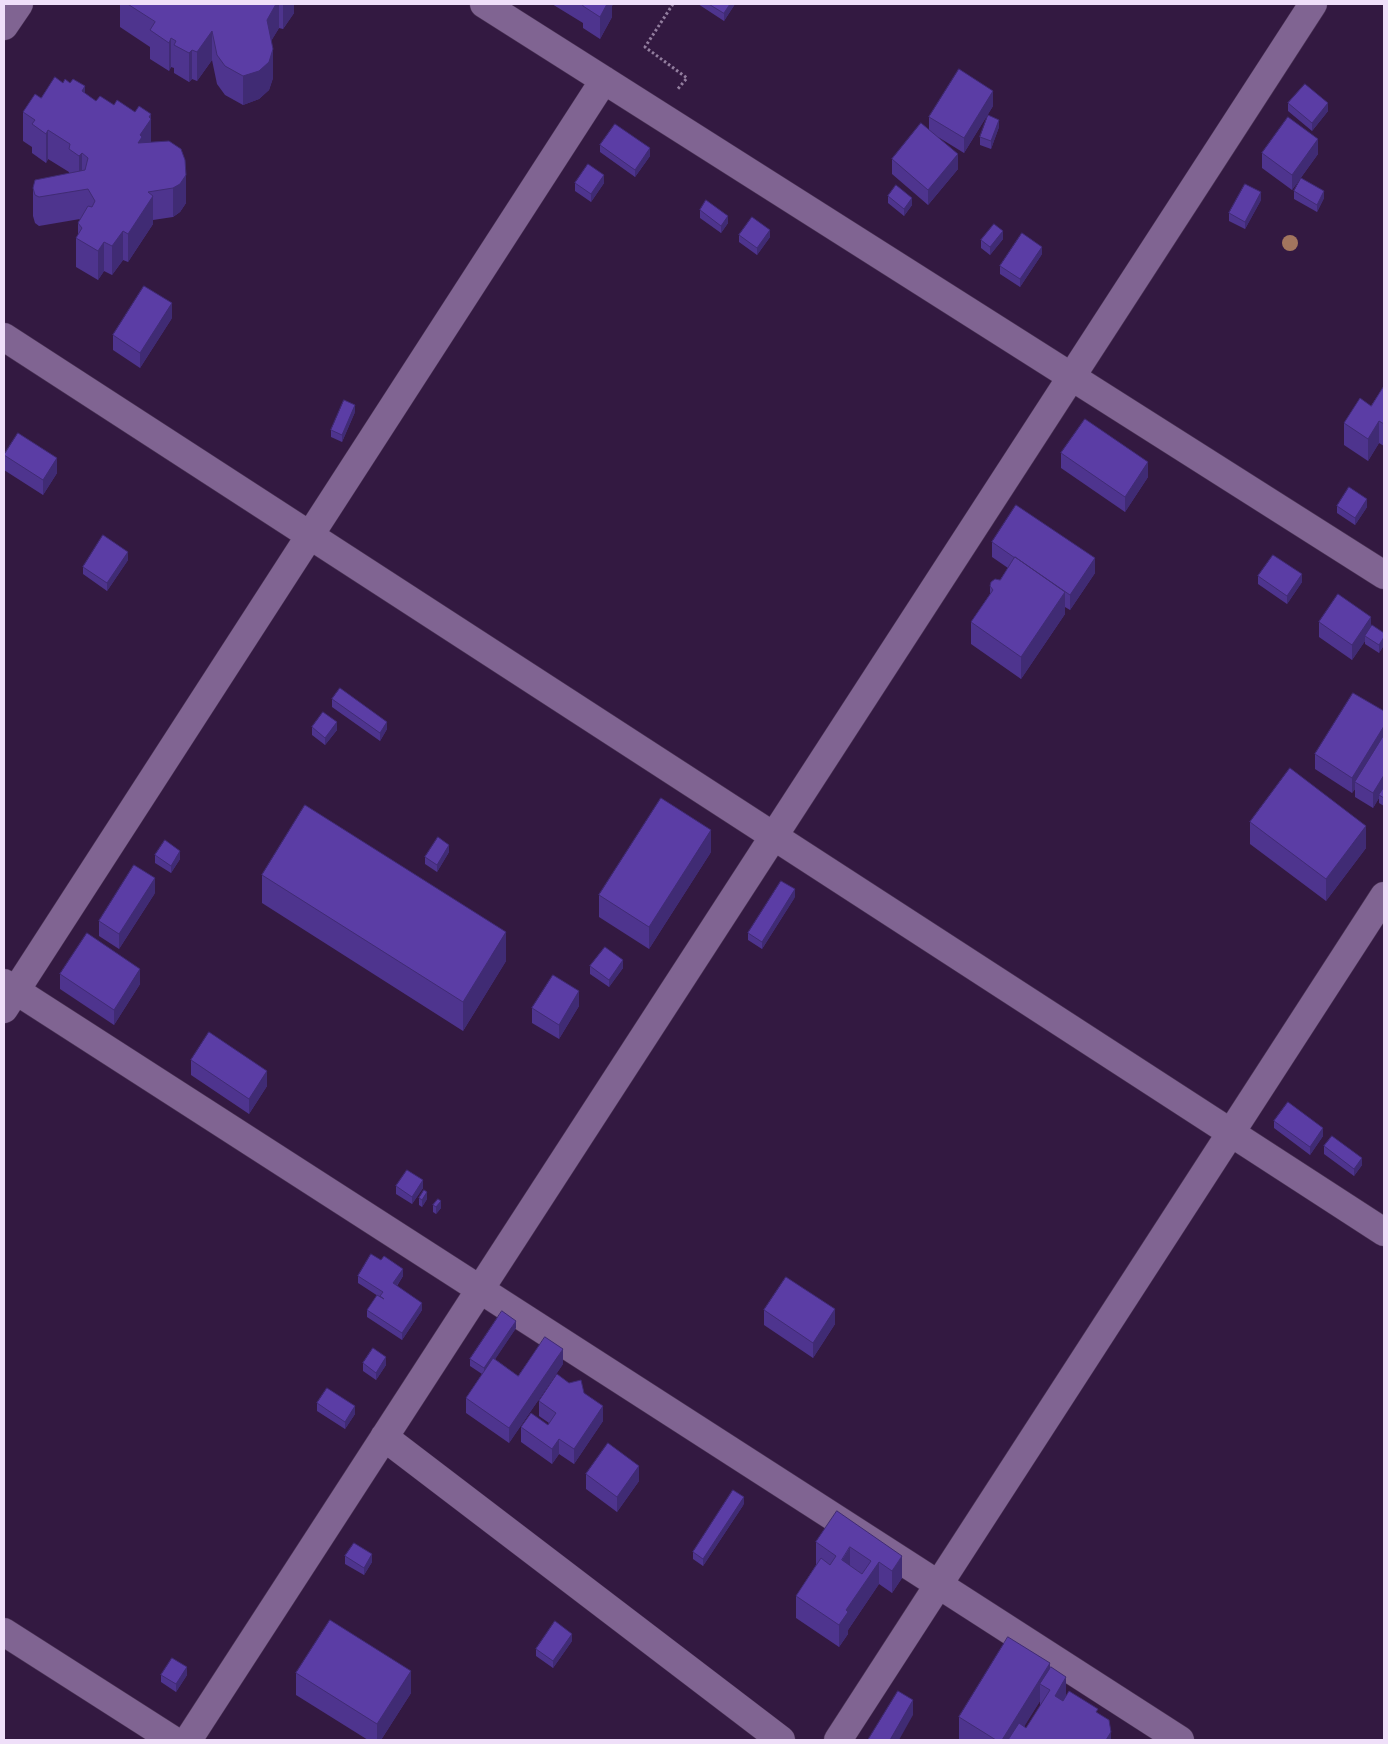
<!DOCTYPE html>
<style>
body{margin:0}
#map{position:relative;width:1388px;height:1744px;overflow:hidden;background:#331941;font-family:"Space Grotesk",sans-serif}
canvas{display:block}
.frame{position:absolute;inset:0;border:5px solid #efdff9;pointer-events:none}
</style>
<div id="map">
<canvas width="1388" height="1744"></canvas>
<div class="frame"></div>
</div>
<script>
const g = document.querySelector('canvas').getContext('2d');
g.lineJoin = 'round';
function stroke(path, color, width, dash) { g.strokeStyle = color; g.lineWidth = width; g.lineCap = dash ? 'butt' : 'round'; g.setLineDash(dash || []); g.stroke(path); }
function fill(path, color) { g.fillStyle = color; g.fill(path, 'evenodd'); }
const path = new Path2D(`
 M673,4L645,47L687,78L677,90`);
const minor = new Path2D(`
 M484,4L1384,575
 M4,26L19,4
 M4,337L1384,1232
 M4,983L1180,1740
 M4,1009L604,80
 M384,1437L781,1740
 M4,1632L173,1740
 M188,1740L1313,4
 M838,1740L1384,896`);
const trees = [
 [1290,243]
];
const wall = new Path2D(`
 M120,4H294V13L283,29L279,28L271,41L273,78L269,90L259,99L243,105L225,95L217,84L212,60L197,81L192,79L189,82L174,73V68L171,67L169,71L150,59V47L120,27Z
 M552,4H613L612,6V17L600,39L583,28V23Z
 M698,4H735L724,21Z
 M85,94L151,142L186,203L180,212L173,217L153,220V224L128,262L123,260L112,275L104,271L98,280L76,267V238L78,236V223L80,219L39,226L35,223L33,216V188L69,173V172L48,159L46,163L32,153V147L23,141V112L41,98Z
 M1288,103L1328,111L1312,131L1288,111Z
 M993,106L964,153L938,137L958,169L928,205L892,174V159L929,130V117Z
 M999,127L991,149L980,145V137Z
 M600,145L650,156L635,177L600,152Z
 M1262,153L1318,154L1292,190L1262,168Z
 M575,183H604L591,202L575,191Z
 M1294,191L1324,198L1317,212L1294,199Z
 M888,196L912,205L904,216L888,203Z
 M1261,200L1245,229L1229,221V213Z
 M700,210L728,223L721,233L700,218Z
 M739,235L770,237L757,255L739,242Z
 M1003,239L990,255L981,248V240Z
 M1042,254L1020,287L1000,274V266Z
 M172,318L140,368L113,350V335Z
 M1384,386V446L1379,443L1368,461L1344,445V423L1371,406Z
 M355,412L342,442L331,437V430Z
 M1061,453L1148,477L1125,512L1061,468Z
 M4,455L57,473L43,495L4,470Z
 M1337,506L1367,507L1355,525L1337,513Z
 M992,542L1095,573L1070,610L1065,607V614L1021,679L971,644V622L990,594V586L1000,580L1008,568L992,557Z
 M128,560L107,591L83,574V567Z
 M1258,576L1302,582L1287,604L1258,584Z
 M1319,622L1371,627L1384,633V645L1379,653L1365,644V641L1352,660L1319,637Z
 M332,699L387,729L380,741L332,707Z
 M1384,711V806L1379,803V798L1373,808L1355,797V789L1352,793L1315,769V754Z
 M312,727L337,730L325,745L312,735Z
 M1250,822L1366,848L1326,901L1250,844Z
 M449,852L437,872L425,864V857Z
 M711,852L649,949L599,917V895Z
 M155,855L180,859L171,873L155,863Z
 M262,875L506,961L463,1031L262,903Z
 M155,893L119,949L99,936V921Z
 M795,897L762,949L748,940V933Z
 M590,966L623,968L609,987L590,974Z
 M60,974L140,984L114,1025L60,989Z
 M579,1006L559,1039L532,1023V1008Z
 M191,1060L267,1086L249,1114L191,1075Z
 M1274,1121L1323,1136L1310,1155L1274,1128Z
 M1324,1146L1362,1165L1354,1176L1324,1154Z
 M396,1186L423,1188L412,1204L396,1194Z
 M419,1198L427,1199L422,1207L419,1205Z
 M433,1205L441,1208L436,1214L433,1212Z
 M358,1276H403L397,1286L422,1310L402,1340L367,1317V1310L378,1296L358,1283Z
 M764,1310L835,1324L813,1358L764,1325Z
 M516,1328L495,1359L518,1376L563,1364L509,1443L466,1413V1398L482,1374L470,1366V1359Z
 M363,1363L386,1365L376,1380L363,1371Z
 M584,1393L603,1421L574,1464L559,1454L552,1464L521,1442V1427L548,1425L549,1423L539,1416V1401Z
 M317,1403L355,1414L345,1429L317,1411Z
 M586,1474L639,1481L617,1512L586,1489Z
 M744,1504L703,1566L693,1559V1552Z
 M837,1511L902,1578L892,1593L879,1584L848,1630V1634L839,1647L796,1618V1596L816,1565V1542Z
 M345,1556L372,1562L364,1575L345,1564Z
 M572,1641L553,1668L536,1656V1649Z
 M1050,1668L1066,1695L1098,1713L1111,1740H961L959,1739V1717ZM1040,1701V1706L1026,1728L1024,1726Z
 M296,1673L411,1693L381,1740H368L296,1695Z
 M161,1675H187L176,1692L161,1682Z`);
const shadedWall = new Path2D(`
 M276,4H279V28L267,48V20Z
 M283,4H294V13L283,29Z
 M607,4H613L612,6V17L600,39V17Z
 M730,4H735L724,21V13Z
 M212,31V60L197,81V52Z
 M171,38V67L169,71V43Z
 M273,49V78L269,90L259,99L243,105V76Z
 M192,50V79L189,82V53Z
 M85,86V115L82,91Z
 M993,91V106L964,153V138Z
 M1328,103V111L1312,131V123Z
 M151,114V148L138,143L140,135L149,117Z
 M999,120V127L991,149V141Z
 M48,130V159L46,163V134Z
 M1318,139V154L1292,190V175Z
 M650,148V156L635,177V170Z
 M82,153V181L79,185V156Z
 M958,154V169L928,205V190Z
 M186,175V203L180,212L173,217V188Z
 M604,175V183L591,202V194Z
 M1324,191V198L1317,212V205Z
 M1261,192V200L1245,229V222Z
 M153,196V224L128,262V234Z
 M912,198V205L904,216V209Z
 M728,216V223L721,233V226Z
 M770,230V237L757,255V248Z
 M123,231V260L112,275V246Z
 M1003,231V239L990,255V247Z
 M104,242V271L98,280V251Z
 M1042,247V254L1020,287V279Z
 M172,303V318L140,368V353Z
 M355,405V412L342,442V435Z
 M1379,421V443L1368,461V439Z
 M57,458V473L43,495V480Z
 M1148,462V477L1125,512V497Z
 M1367,499V507L1355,525V518Z
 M128,552V560L107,591V583Z
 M1095,558V573L1070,610V595Z
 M1302,574V582L1287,604V596Z
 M1065,592V614L1021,679V657Z
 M1371,617V632L1365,636V641L1352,660V645Z
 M1384,637V645L1379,653V645Z
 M337,722V730L325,745V738Z
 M387,722V729L380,741V733Z
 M1384,726V741L1355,782V789L1352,793V778Z
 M1384,775V790L1379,795V798L1373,808V793Z
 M1366,826V848L1326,901V879Z
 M711,830V852L649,949V927Z
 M449,845V852L437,872V865Z
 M180,851V859L171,873V866Z
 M155,878V893L119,949V934Z
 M795,889V897L762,949V942Z
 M506,932V961L463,1031V1002Z
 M623,960V968L609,987V980Z
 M140,969V984L114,1025V1010Z
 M579,991V1006L559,1039V1025Z
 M267,1071V1086L249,1114V1099Z
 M1323,1128V1136L1310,1155V1147Z
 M1362,1158V1165L1354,1176V1169Z
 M423,1180V1188L412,1204V1197Z
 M427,1192V1199L422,1207V1200Z
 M441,1201V1208L436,1214V1207Z
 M403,1269V1276L393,1291V1283Z
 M422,1303V1310L402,1340V1333Z
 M835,1309V1324L813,1358V1343Z
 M516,1321V1328L484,1376V1368Z
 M563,1349V1364L509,1443V1428Z
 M386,1357V1365L376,1380V1373Z
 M355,1406V1414L345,1429V1422Z
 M603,1406V1421L574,1464V1449Z
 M559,1439V1454L552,1464V1449Z
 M639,1466V1481L617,1512V1497Z
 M744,1497V1504L703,1566V1559Z
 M850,1547V1569L842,1560Z
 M372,1554V1562L364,1575V1568Z
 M902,1556V1578L892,1593V1571Z
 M879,1562V1584L848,1630V1634L839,1647V1625L846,1610Z
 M572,1634V1641L553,1668V1661Z
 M1050,1663V1685L1040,1684V1701L1016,1740H1002Z
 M187,1667V1675L176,1692V1684Z
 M411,1671V1693L381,1740H377V1724Z
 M1066,1677V1699L1055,1718V1696Z
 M913,1700V1715L899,1740H890Z
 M1111,1732V1740H1106Z`);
const building = new Path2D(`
 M128,4H276L267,20L273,49L269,62L259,71L243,76L225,66L217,55L212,31L197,52L192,50L189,53L174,45L176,41L171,38L169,43L150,30L155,22Z
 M584,4H607L600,17L583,6Z
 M709,4H730L724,13Z
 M959,69L993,91L964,138L929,117Z
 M55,77L63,83L65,79L70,83L73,79L85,86L82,91L96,101L100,96L114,105L117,100L135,112L139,106L151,114L149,117L151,119L140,135L142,137L138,143L169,141L181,149L185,160L186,175L180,184L173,188L148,192L153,196L128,234L123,231L112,246L104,242L98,251L76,238L82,228L78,223L88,206L92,207L95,201L88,189L39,197L35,195L33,188L35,180L85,170L88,158L82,153L79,156L69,149L70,144L48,130L46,134L32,124L35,120L23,112L35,94L41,98Z
 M1305,84L1328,103L1312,123L1288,103Z
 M988,115L999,120L991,141L980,137Z
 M1288,117L1318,139L1292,175L1262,153Z
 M921,123L958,154L928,190L892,159Z
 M615,124L650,148L635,170L600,145Z
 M588,164L604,175L591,194L575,183Z
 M1301,178L1324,191L1317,205L1294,191Z
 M1245,184L1261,192L1245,222L1229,213Z
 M896,185L912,198L904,209L888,196Z
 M706,200L728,216L721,226L700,210Z
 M752,217L770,230L757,248L739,235Z
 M994,224L1003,231L990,247L981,240Z
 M1022,233L1042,247L1020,279L1000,266Z
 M144,286L172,303L140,353L113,335Z
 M1384,386V424L1379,421L1368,439L1344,423L1360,398L1371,406Z
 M344,400L355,405L342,435L331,430Z
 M1085,419L1148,462L1125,497L1061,453Z
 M18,433L57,458L43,480L4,455Z
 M1349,487L1367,499L1355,518L1337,506Z
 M1016,505L1095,558L1070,595L1015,557V558L992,542Z
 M103,535L128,552L107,583L83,567Z
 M1273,555L1302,574L1287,596L1258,576Z
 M1015,557L1065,592L1021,657L971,622L993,590L990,586L991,582L995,579L1000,580Z
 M1338,594L1371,617L1352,645L1319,622Z
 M1372,625L1384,633V637L1379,645L1365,636Z
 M340,688L387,722L380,733L332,699Z
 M1353,693L1384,711V726L1352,778L1315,754Z
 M323,712L337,722L325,738L312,727Z
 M1384,735V775L1373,793L1355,782Z
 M1290,768L1366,826L1326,879L1250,822Z
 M1384,787V798L1379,795Z
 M661,798L711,830L649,927L599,895Z
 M305,805L506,932L463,1002L262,875Z
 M438,837L449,845L437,865L425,857Z
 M165,840L180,851L171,866L155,855Z
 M134,865L155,878L119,934L99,921Z
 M781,881L795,889L762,942L748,933Z
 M87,933L140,969L114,1010L60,974Z
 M605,947L623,960L609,980L590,966Z
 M553,975L579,991L559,1025L532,1008Z
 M209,1032L267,1071L249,1099L191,1060Z
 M1288,1102L1323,1128L1310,1147L1274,1121Z
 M1332,1136L1362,1158L1354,1169L1324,1146Z
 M407,1170L423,1180L412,1197L396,1186Z
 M424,1190L427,1192L422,1200L419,1198Z
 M438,1199L441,1201L436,1207L433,1205Z
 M371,1254L381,1260L384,1256L403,1269L393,1283L422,1303L402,1333L367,1310L377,1295L384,1299L380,1296L383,1292L358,1276Z
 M786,1277L835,1309L813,1343L764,1310Z
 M502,1311L516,1321L484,1368L470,1359Z
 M545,1337L563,1349L509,1428L466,1398L493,1358L518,1376Z
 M373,1348L386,1357L376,1373L363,1363Z
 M557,1374L569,1383L581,1380L584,1393L603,1406L574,1449L559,1439L552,1449L521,1427L531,1413L548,1425L556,1413L539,1401Z
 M327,1388L355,1406L345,1422L317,1403Z
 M608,1443L639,1466L617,1497L586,1474Z
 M733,1490L744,1497L703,1559L693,1552Z
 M837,1511L902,1556L892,1571L879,1562L846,1610L848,1612L839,1625L796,1596L821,1558L830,1565L836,1556L816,1542ZM850,1547L871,1561L862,1574L842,1560Z
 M354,1543L372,1554L364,1568L345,1556Z
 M330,1620L411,1671L377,1724L296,1673Z
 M555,1621L572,1634L553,1661L536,1649Z
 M1008,1637L1050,1663L1002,1740H996L959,1717Z
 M172,1658L187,1667L176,1684L161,1675Z
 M1051,1667L1066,1677L1055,1696L1063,1701L1069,1691L1098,1709L1096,1712L1109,1720L1111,1732L1106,1740H1008L1019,1723L1026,1728L1050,1690L1040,1684Z
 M898,1691L913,1700L890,1740H868Z`);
stroke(minor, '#493354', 29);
stroke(path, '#927d9e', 3, [2.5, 2.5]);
stroke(minor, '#806492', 28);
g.fillStyle = '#a2755e';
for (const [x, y] of trees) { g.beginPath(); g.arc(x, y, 8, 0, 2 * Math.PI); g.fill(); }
fill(wall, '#4e348e');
fill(shadedWall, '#402b74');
fill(building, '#5b3da5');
stroke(building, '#402b74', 1);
</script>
